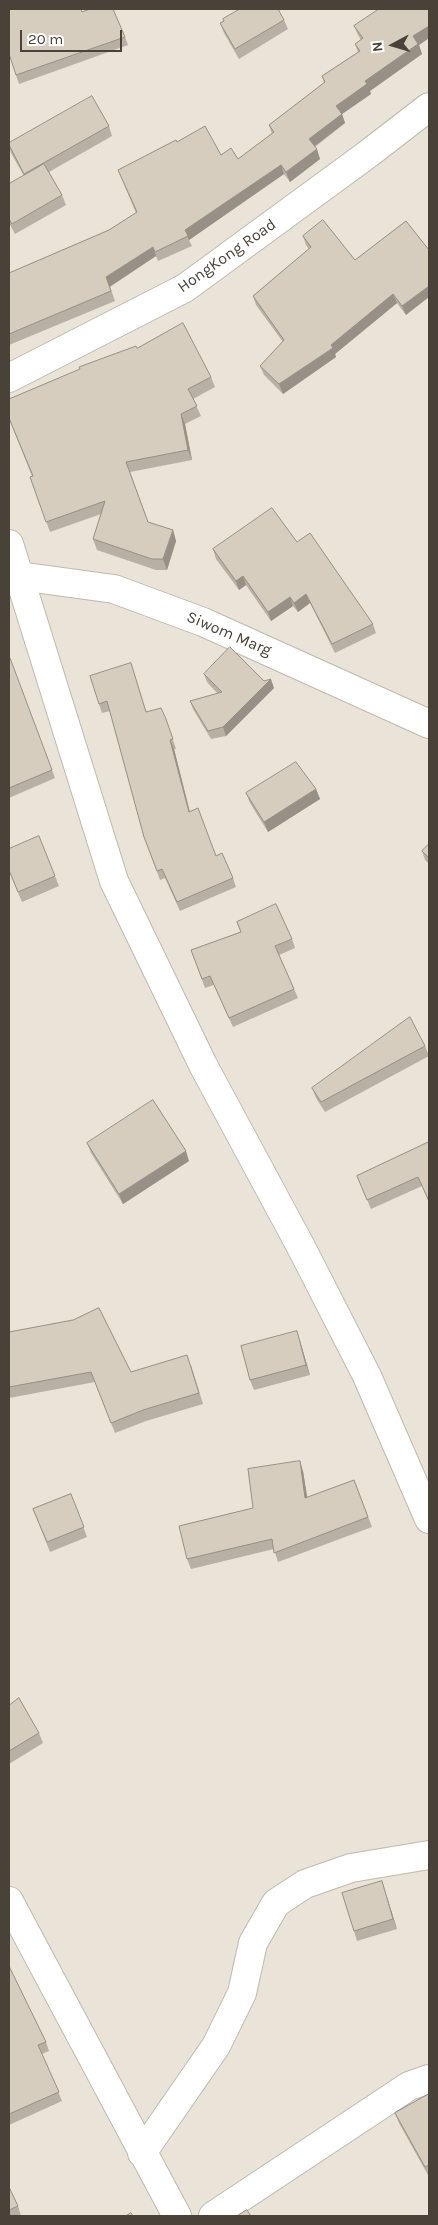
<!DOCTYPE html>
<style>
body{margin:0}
#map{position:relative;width:438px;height:2225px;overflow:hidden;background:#f5f1ea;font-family:Karla,sans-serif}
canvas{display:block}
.frame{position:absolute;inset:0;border:10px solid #494238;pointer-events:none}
.north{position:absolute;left:368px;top:20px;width:50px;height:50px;-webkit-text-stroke:4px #fff;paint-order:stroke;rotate:264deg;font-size:14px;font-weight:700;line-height:20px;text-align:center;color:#494238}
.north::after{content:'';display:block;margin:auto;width:18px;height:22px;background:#494238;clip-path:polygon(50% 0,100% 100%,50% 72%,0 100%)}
.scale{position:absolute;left:20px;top:30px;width:102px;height:22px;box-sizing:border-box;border:2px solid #494238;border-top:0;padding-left:6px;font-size:15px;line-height:18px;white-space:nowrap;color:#494238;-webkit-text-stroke:4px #fff;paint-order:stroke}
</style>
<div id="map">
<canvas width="438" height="2225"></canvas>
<div class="frame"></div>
<div class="north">N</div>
<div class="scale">20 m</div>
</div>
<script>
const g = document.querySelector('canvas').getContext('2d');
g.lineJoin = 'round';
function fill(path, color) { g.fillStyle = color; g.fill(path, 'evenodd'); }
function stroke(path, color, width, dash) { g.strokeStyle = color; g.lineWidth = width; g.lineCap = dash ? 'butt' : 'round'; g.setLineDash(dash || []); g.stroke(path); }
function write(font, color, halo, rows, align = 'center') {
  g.font = font + ' Karla,sans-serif'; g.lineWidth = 4; g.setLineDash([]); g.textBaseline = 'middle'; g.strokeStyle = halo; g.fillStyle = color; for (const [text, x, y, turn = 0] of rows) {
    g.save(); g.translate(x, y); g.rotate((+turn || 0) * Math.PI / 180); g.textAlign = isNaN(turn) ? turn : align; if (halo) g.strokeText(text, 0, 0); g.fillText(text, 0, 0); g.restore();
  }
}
const residential = new Path2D(`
 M9,9H429V2216H9Z`);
const minor = new Path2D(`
 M9,378L185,288L368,154L429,107
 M9,544L114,881L203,1065L300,1245L367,1376L429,1519
 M19,576L114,589L203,622L429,724
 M9,1901L177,2216
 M142,2153L216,2046L242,1993L253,1943L276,1903L305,1884L351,1868L429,1855
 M213,2216L409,2086L429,2079`);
const wall = new Path2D(`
 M429,9V38L419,45L422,54L370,91L371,94L342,114L345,123L315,147L320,159L290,182L284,174L189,240L192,246L158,261L156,256L110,287L115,301L9,345V273L109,230L136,213L118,170L177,142L238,159L272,134L269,125L324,83L322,76L358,52L355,44L361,40L358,35L354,26Z
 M82,12L125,37L128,45L19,84L16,75Z
 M284,20L288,29L239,59L224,33L220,23L224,21Z
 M109,126L112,136L49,172L62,195L66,205L15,234L9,223V184L24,176L11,153L9,146V143Z
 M406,221V315L397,303L335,354L336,357L283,394L264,375L260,366L283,342L256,305L253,296L309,249L306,245L303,236L355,260Z
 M137,348L211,377L215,387L193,399L201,416L185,424L192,460L130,472L148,522L173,530L176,541L167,570H156L97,550L93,539L101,514L50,532L30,477L32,476L9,419V399Z
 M297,542L373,624L376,633L335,653L310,603L298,612L293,606L271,621L246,585L239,590L216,559L213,549Z
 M9,658L55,778L9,798Z
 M134,672L146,712L166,719L176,749H174L190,812L216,856L233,878L236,887L180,911L165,878L160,880L144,837L110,711L102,713L99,704Z
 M204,674L264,681L274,688L226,736L211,739L193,709L190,701L218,694L207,682Z
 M316,789L320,799L268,832L250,803L246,793Z
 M429,844V864L425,860L422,851Z
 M9,849L55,876L59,886L22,902L9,871Z
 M237,922L292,939L295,948L279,955L298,998L233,1027L214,985L205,988L191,950L241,932Z
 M425,1046L429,1056L325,1112L316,1098L312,1088Z
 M429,1142V1203L422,1186L371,1209L357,1176Z
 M87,1143L189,1161L123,1204L91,1153Z
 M9,1332L131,1372L191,1365L203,1404L146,1421L115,1433L95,1382L9,1398Z
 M300,1341L310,1375L254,1390L250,1380Z
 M303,1471L307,1498L354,1480L372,1527L278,1562L274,1549L191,1569L187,1559L253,1508Z
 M71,1494L87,1537L50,1552L33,1509Z
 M9,1703L39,1733L43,1743L9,1764Z
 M385,1891L397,1929L357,1941L354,1931Z
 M9,1967L46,2042L49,2051L42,2054L62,2101L9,2125Z
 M429,2094V2177L399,2123L395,2113Z
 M9,2187L18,2206L21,2216H9Z`);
const shadedWall = new Path2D(`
 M429,26V38L419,45L422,54L370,91L371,94L342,114L345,123L312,148L309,139L336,106L365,81L413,36Z
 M317,149L320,159L290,182L286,172Z
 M281,165L284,174L189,240L185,230Z
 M153,247L156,256L109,287L106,277Z
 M429,286V297L406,315L402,306Z
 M393,294L397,303L335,354L336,357L283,394L279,384L331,345Z
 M181,414L185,424L192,460L188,450Z
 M173,530L176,541L167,570L163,559Z
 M243,576L246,585L239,590L236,581Z
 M306,594L310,603L298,612L294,603Z
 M290,597L293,606L271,621L268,612Z
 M271,679L274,688L226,736L223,727Z
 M170,740L174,749L192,821L189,812Z
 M316,789L320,799L268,832L264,822Z
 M186,1151L189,1161L123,1204L119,1194Z
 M297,1331L300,1341L310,1375L306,1365Z
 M300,1461L303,1471L309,1508L305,1498Z
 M382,1881L385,1891L397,1929L393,1919Z`);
const building = new Path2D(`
 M9,9H81L82,12L90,9H113L125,37L16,75L9,54Z
 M240,9H278L284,20L235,49L220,23L224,21L223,19Z
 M379,9H429V26L413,36L418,44L365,81L367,84L336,106L342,114L309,139L317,149L286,172L281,165L185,230L188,236L155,252L153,247L106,277L111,291L9,334V273L109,230L137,212L118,170L176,140L177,142L205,126L221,155L231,148L238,159L274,132L269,125L325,82L322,76L360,51L355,44L363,38L354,26Z
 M92,96L109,126L24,174L9,145V143Z
 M44,164L62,195L12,224L9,219V184Z
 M323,220L355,260L406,221L429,250V286L402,306L393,294L331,345L333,348L279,384L260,366L284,340L253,296L311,247L303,236Z
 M183,323L211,377L188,389L197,406L181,414L188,450L126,462L148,522L173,530L163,559H152L93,539L105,501L46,522L30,477L33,476L9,418V399L80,369L79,367L136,346L137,348Z
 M272,508L297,542L310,533L373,624L332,644L306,594L294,603L290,597L268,612L243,576L236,581L213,549Z
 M230,647L264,681L271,679L223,727L208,731L190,701L222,692L204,674Z
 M9,658H10L52,770L9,788Z
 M131,663L146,712L161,708L166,719L173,739L170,740L189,812L198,808L216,856L222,853L233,878L177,902L162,869L157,871L144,837L107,701L99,704L90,676Z
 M296,762L316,789L264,822L246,793Z
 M39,836L55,876L18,892L9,870V849Z
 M429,844V858L422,851Z
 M276,904L292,939L275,946L294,989L229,1018L210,976L202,979L191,950L241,932L237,922Z
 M410,1017L425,1046L321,1102L312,1088Z
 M153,1100L186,1151L119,1194L87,1143Z
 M429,1142V1201L418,1177L367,1200L357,1176Z
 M99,1308L131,1372L187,1355L199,1393L143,1410L111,1423L91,1372L9,1387V1332L73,1320Z
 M297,1331L306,1365L250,1380L241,1346Z
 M300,1461L305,1498L354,1480L368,1517L274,1553L272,1539L187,1559L179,1526L253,1508L248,1469Z
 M71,1494L84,1527L47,1542L33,1509Z
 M19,1698L39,1733L9,1751V1703L10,1704Z
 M382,1881L393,1919L354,1931L342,1893Z
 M9,1966L46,2042L38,2045L59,2092L9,2114Z
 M429,2094V2165L425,2167L395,2113Z
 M9,2187L18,2206L9,2210Z
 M247,2210L251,2216H237Z
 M131,2213L133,2216H126Z`);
const streetNames = [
 ["HongKong Road",227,256,-35],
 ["Siwom Marg",229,634,23]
];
fill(residential, '#e9e3d8');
stroke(minor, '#c0b9ac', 30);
stroke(minor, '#fff', 28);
fill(wall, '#b8b0a4');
fill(shadedWall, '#969086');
fill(building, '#d6cdbf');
stroke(building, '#969086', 1);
write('16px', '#494238', '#fff', streetNames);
</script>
